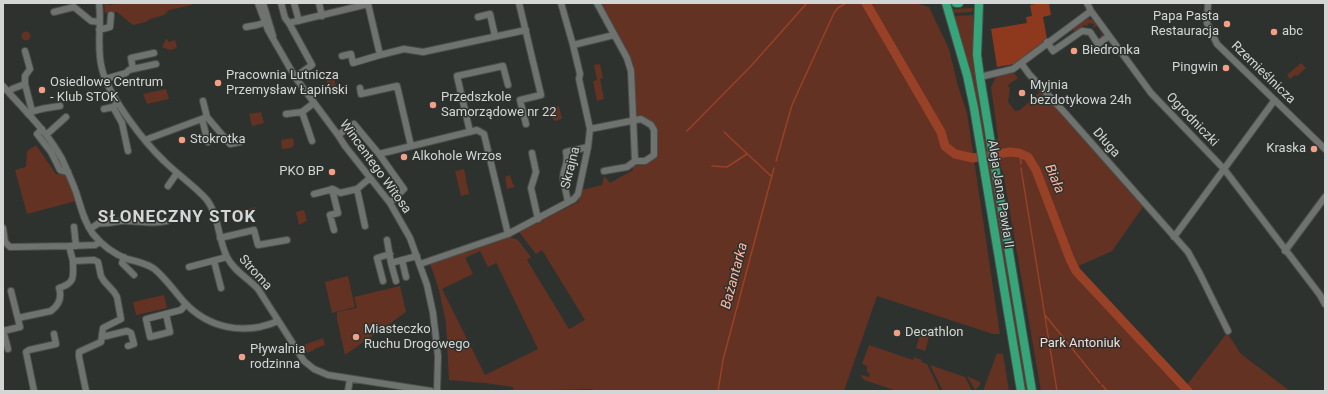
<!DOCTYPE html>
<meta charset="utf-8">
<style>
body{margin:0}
#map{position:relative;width:1328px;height:394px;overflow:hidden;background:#2d322f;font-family:Roboto,sans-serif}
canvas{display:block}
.frame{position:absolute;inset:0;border:4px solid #d3d6d4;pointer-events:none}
</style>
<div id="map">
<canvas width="1328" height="394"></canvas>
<div class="frame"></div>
</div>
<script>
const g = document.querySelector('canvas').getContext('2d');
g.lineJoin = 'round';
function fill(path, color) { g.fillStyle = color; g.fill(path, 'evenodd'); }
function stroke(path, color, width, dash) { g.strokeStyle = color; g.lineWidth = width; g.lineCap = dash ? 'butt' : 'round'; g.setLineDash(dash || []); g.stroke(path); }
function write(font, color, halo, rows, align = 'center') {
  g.font = font + ' Roboto,sans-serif'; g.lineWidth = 3; g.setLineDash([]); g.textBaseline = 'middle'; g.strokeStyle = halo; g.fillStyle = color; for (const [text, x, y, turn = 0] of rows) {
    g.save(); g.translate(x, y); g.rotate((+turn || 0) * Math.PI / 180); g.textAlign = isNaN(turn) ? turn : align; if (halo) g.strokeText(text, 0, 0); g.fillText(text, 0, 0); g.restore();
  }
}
const green = new Path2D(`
 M104,3H108L109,5L121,3H191L192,5L169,10L164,15L150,19L146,22L133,25L117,12L105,13Z
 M599,3H915L929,7L949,49L958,86L967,113L1000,334H993L877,296L844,391H593L592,389L513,391V387L485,383L449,380L446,323L439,290L430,263L510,237L518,240L531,257L527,260L569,329L585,320L542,250L536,254L519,232L578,202L582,190L602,185L604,176L610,183L633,170L632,167L634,165L645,163L656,157L654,126L644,117L636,115L633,71ZM480,251L488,267L496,263L493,256L538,349L485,375L442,289L473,274L465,258Z
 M973,8L972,12L953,13L952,9Z
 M973,15V65L981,97L989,150L985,151L976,97L969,69L954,16Z
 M1087,18L1093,20L1104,35V37H1100L1102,34L1097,26L1093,28L1094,24L1089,23L1087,26L1085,25L1075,32L1072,29L1052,45L1051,44Z
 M21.5 36a4.5 4.5 0 1 1 9 0a4.5 4.5 0 1 1-9 0Z
 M166,39H167L169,42L175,40L177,48L170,50L162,47Z
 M1301,63L1306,68L1297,76L1295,75L1290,79L1287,75Z
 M600,64L603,78L600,79L604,99L597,101L593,81L597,80L594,65Z
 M332,70L336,86L328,87L325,72Z
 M1013,72L1018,78L1008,85L1010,89L1008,102L1015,111L1020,110L1041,91L1143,207L1112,251L1076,267L1038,167C1023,149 1021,148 997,152L996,145L998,137L991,87L996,77Z
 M166,89L169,99L147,104L143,94Z
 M559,106L562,119L555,121L545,110Z
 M261,112L264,123L252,126L249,114Z
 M293,138L294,145L291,148L282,149L281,140Z
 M36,145L56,174L67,175L76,201L27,214L15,170L26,167L27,151Z
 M1010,152C1021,152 1027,156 1034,165L1069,260L1077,274L1187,391H1041L1003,172L999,164L998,154Z
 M991,162L1029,391H1024L987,163Z
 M464,169L469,194L461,196L455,171Z
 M510,175L512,182L515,187L507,189L505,177Z
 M256,207L252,218L242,219L235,212Z
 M304,210L307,221L299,225L296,212Z
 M348,276L355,307L332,313L325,282Z
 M400,286L406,312L345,355L337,319V312L357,308L354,297Z
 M164,295L167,308L136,315L133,302Z
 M1227,333L1241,354L1290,391H1191L1186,386Z
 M920,334L929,337L925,351L916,348Z
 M323,338L325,345L314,349V350L307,353L304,345Z
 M869,345L913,360L914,357L922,360L921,362L927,364L940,391H897L864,380L860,375L869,377L870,374L867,372V366L862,364Z
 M997,353L1003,354L1009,391H983Z
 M930,365L965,377L972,391H943Z
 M967,376L980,382V385L975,390Z`);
const forest = new Path2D(`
 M1040,3H1049L1051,15L1043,17L1047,39L1014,64L997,67L991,29L1027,23L1026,17L1032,16L1030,5Z`);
const stream = new Path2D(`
 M687,131L751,66L807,3
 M724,132L772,177
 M1020,153L1021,164
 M776,161L792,105L834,13L838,8L846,3
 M712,166L727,167L747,154
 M1021,168L1057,391
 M1045,315L1100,383
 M1102,385L1107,391
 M718,391L723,360L774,168`);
const river = new Path2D(`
 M866,3L941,132L945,146L955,154L973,158L1010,152L1019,153L1028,157L1036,170L1070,259L1076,271L1188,391`);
const minor = new Path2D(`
 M99,3C102,25 96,47 102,69C109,97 144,142 164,161C177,174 196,187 207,200C219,216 218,239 227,257C234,271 248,278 258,289L304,361L314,369L328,375L431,391
 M258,3L268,30L295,77L338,135L345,146L390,203L410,238L427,285L433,313L438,356L437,391
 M263,3L273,36
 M281,3L285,18L289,23
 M294,3L299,21
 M319,3L322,16
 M519,3L541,95L520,100L526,124
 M597,3L627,58L631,71L635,161L627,167L604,171
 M1087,3L1091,11L1151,93L1224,169L1320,295L1325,304
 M1208,3L1207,23L1217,44L1325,149
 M54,12L74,7L91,21L99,22
 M478,17L490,14L495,36
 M246,27L257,25L267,22
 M99,30L110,27L111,15
 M1047,42L1053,51L1082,31L1090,32L1098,44L1109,36
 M573,45L614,35
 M342,56L351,54L353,63L380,55
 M1021,63L1029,74L1065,113L1188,252L1200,274L1228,331
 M133,69L156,64
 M295,77L312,65L289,23L368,4L380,55L404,49L423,52L526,30
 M980,77L1013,69L1091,11
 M105,79L126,73L129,70L133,69L131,58L154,53
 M25,84L32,111
 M3,86C23,109 47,131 62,159C67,170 72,181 76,192C81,207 84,222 93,234C102,245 114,254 127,259C136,261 145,263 153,268C163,275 175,292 184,302C208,328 244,336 278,321
 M360,88L361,94L397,86L411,146
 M9,92L12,89L25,84V76L30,69L25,51
 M203,101L207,117
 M113,107L122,123L128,151
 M104,109L113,107L115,105
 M302,112L312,141
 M28,114C37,108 49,108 60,106
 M286,114L302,112L314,103
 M202,119L208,142
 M42,129L37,134L51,152L60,170L68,172
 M590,129L641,119L651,125L654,130V155L645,161H635
 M470,132L457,76L503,66L508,85
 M46,135L66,117
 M338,135L354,124L379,154L477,130L484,134L508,234
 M145,140L207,117L230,144L240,142
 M532,153L536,172L531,188L538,219
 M379,154L404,189L390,203
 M168,186L177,173
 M332,189L338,213L330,215L334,230
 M357,189L365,226
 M314,194L333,189L340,193L357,189L370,178
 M568,202L563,178C563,166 569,167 566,152L588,147
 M74,227L76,246
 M3,228L5,242L10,247L69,246L95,245L100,242
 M90,229L99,223C107,224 113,222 121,221C137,220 150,225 167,221
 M1174,237L1274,101
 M220,238L254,230L258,245L287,240
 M387,240L391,263L417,256
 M69,246L73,261L94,260L98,262L101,276L104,281L114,292L117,297L121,319L103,328L101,342L79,352V357L86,391
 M1285,251L1325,197
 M124,257L122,263L134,275
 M402,260L406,277
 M214,261L221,288
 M391,263L396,281
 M420,264L508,234L574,199L578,194L588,147L590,129L579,79L580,74L573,45L561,3
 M189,267L227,257
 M383,281L377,258L390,254
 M166,314L170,332L150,337L146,319L181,310L186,304
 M18,318L51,311C59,305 62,297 59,288C76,283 73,276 73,261
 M3,330L8,349
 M3,331L20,327L11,291
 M102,337L127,331L131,333L134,344L128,346
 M34,391L26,352L29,350L56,344L54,334
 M348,391L350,379`);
const major = new Path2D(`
 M946,3L967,75L974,108L1021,391
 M956,3H959
 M979,3L977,55L980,77L1032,391`);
const markers = [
 [1227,24,4,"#f39f86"],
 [1274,32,4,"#f39f86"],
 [1074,51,4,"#f39f86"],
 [1226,68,4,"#f39f86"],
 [218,83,4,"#f39f86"],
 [42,90,4,"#f39f86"],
 [1022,93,4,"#f39f86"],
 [433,105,4,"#f39f86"],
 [182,140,4,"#f39f86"],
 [1314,149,4,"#f39f86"],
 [404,157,4,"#f39f86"],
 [332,172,4,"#f39f86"],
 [897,333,4,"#f39f86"],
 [356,337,4,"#f39f86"],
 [242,357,4,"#f39f86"]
];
const poiNames = [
 ["Papa Pasta",1219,17,"right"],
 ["Restauracja",1219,32,"right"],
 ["abc",1282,32],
 ["Biedronka",1082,51],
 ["Pingwin",1218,68,"right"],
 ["Pracownia Lutnicza",226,76],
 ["Przemysław Łapiński",226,91],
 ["Osiedlowe Centrum",50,83],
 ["- Klub STOK",50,98],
 ["Myjnia",1030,86],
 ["bezdotykowa 24h",1030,101],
 ["Przedszkole",441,98],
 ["Samorządowe nr 22",441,113],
 ["Stokrotka",190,140],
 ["Kraska",1306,149,"right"],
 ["Alkohole Wrzos",412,157],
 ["PKO BP",324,172,"right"],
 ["Miasteczko",364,330],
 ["Ruchu Drogowego",364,345],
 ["Decathlon",905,333],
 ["Pływalnia",250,350],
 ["rodzinna",250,365]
];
const streetNames = [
 ["Rzemieślnicza",1263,73,44],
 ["Ogrodniczki",1192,120,46],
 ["Długa",1106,143,49],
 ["Wincentego Witosa",375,167,54],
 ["Skrajna",571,168,-76],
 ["Aleja Jana Pawła II",1000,194,81],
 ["Stroma",255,273,48]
];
const parkNames = [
 ["Park Antoniuk",1080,344]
];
const waterNames = [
 ["Biała",1054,179,67],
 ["Bażantarka",735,276,-75]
];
const districtNames = [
 ["SŁONECZNY STOK",177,218]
];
fill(green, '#633223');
fill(forest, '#8e381e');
stroke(stream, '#984127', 1.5);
stroke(river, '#984127', 9);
stroke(minor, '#4a4f4c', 8);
stroke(major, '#4a4f4c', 10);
stroke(minor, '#6e7370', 6);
stroke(major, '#36a57a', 8);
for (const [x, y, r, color] of markers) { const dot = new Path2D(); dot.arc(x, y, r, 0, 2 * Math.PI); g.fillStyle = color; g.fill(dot); stroke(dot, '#2d322f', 1.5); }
write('13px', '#d3d6d4', '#2d322f', poiNames, 'left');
write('13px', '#d3d6d4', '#2d322f', streetNames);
write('13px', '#f7ddd5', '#2d322f', parkNames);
write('italic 14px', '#feb49e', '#2d322f', waterNames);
g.letterSpacing = '1px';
write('bold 17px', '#d3d6d4', '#2d322f', districtNames);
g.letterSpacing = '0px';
</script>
